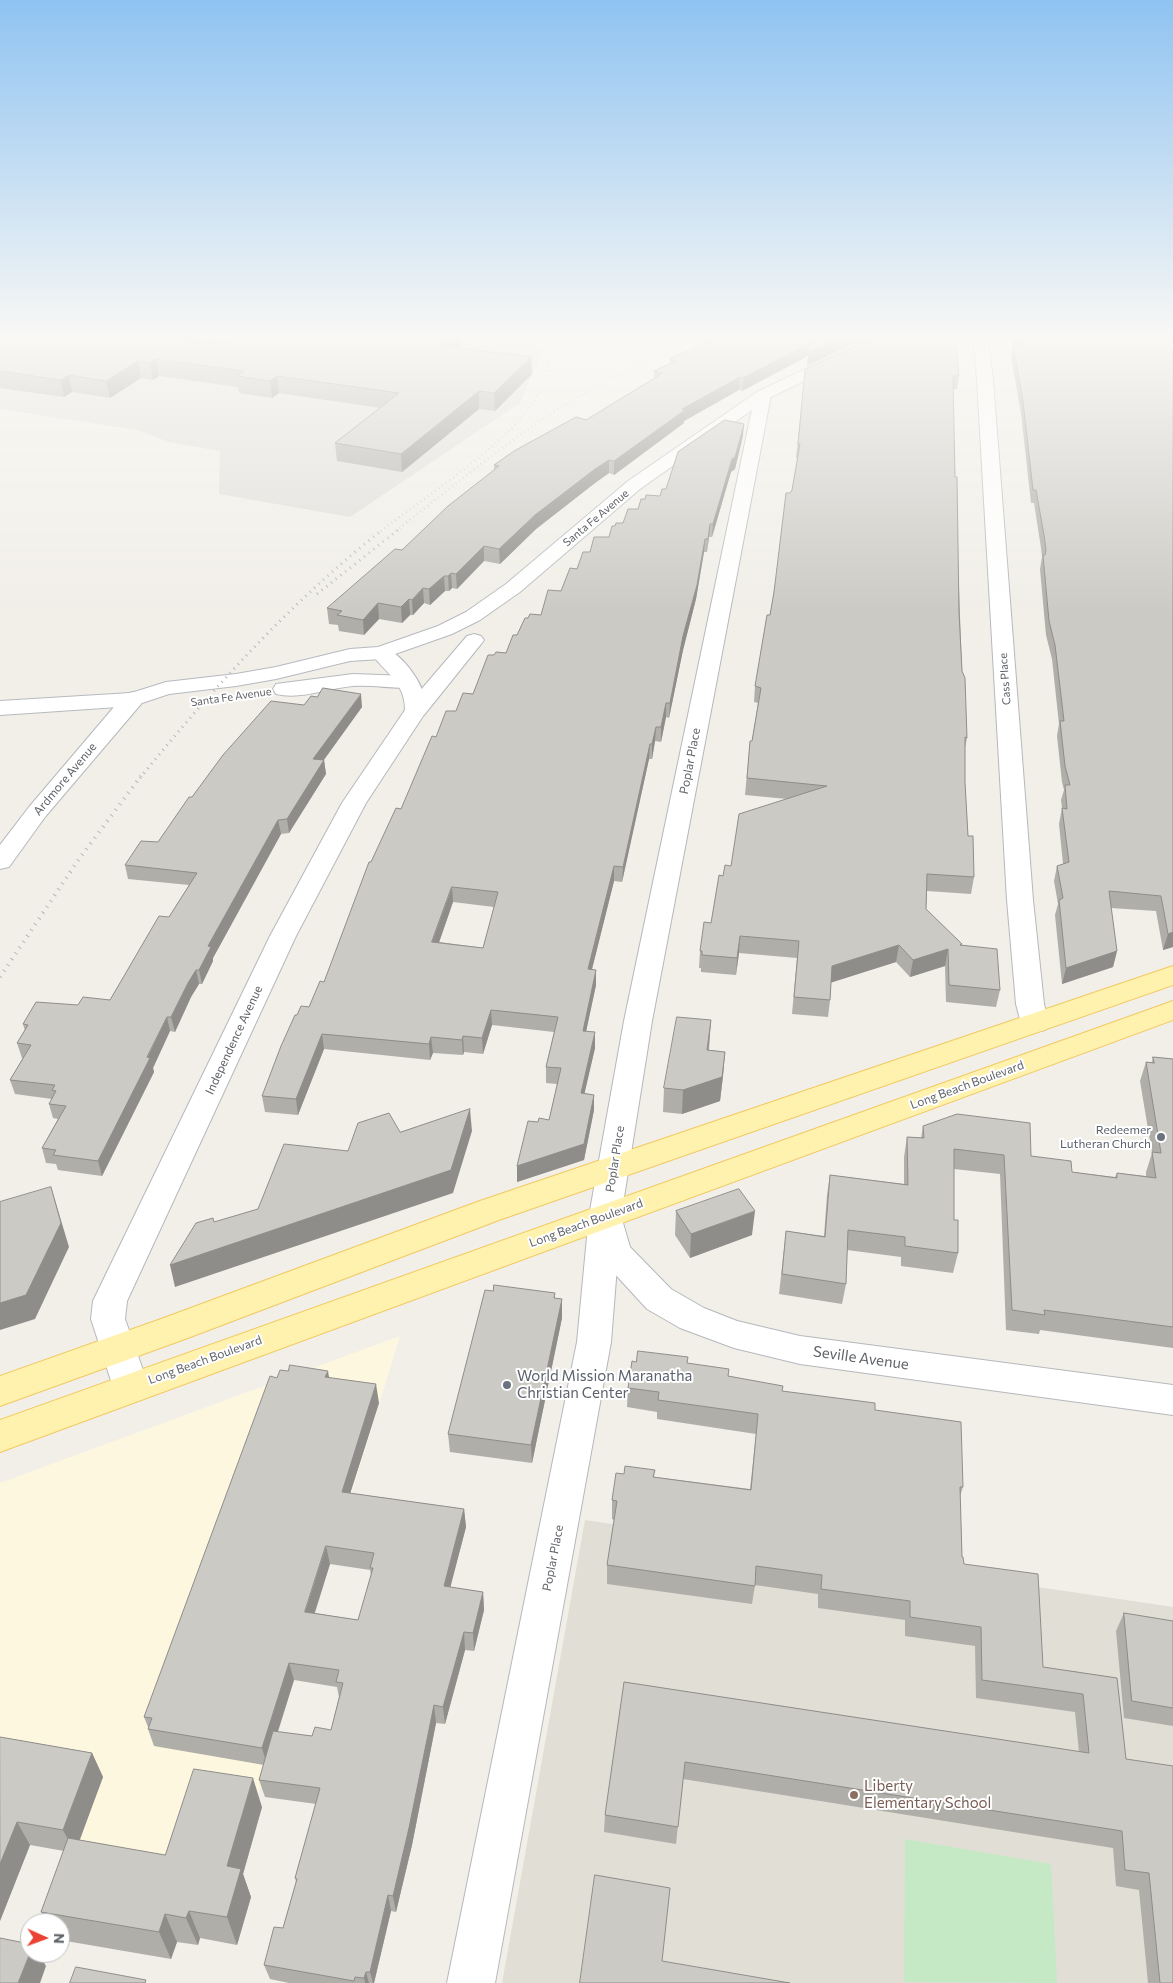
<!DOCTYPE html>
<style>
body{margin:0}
#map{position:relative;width:1173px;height:1983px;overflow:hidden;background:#f1efe8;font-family:Commissioner,sans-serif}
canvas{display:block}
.north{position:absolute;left:20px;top:1913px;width:50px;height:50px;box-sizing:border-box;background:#fff;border:1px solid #bfc1c3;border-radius:50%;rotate:92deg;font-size:14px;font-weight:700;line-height:20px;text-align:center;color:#5f6368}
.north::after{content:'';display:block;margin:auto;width:18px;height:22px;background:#ea4335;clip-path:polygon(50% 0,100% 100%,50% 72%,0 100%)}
</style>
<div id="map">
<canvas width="1173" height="1983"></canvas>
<div class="north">N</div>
</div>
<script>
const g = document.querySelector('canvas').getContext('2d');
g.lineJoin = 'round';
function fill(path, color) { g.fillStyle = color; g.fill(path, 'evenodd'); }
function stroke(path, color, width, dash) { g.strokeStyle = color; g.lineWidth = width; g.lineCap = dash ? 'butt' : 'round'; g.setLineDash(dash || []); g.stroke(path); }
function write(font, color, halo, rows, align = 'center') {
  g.font = font + ' Commissioner,sans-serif'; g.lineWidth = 4; g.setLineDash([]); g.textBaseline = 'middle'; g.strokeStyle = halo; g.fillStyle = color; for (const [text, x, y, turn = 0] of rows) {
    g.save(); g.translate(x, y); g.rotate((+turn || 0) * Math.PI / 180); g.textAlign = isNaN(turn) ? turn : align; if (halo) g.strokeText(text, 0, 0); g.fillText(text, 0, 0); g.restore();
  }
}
const commercial = new Path2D(`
 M400,1336L258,1795L198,1784L171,1869L27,1844L0,1855V1483Z`);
const industrial = new Path2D(`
 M0,335H533L540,357L520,403L350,517L219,494L220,451L168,442L138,430L0,409Z`);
const education = new Path2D(`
 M585,1520L1173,1607V1983H502Z`);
const green = new Path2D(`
 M905,1839L1051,1864L1057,1983L904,1982Z`);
const minor = new Path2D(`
 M973,335H987L993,380L1033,900L1044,1004L1049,1023L1045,1030L1035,1032L1025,1030L1021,1023L1016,1004L1007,900L977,380Z
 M763,390L769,392L771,395L652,1021L621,1216L611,1342L495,1983H447L577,1342L589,1216L624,1021L755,395L757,392Z
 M474,634L481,636L484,640L481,644L424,715L416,717L408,715L405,710L408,705L467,636Z`);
const tertiary = new Path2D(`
 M381,647C403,652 427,688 427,710L366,803L296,936L127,1301L125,1319L149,1387L143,1398L131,1402L119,1398L113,1387L91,1319L93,1301L270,936L342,803L405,710C405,682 385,673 371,653L374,649Z
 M133,692L141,694L144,699L141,704L45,817L9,867L0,869V845L29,807L125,694Z
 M605,1204L616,1207L621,1216L630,1247L671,1289L704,1308L737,1321L800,1336L1173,1385V1415L800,1364L734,1348L680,1328L647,1309L603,1261L599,1252L589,1216L594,1207Z`);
const secondary = new Path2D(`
 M876,335H895L893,338L769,398L640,489L520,592L480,620L452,634L381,659L350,661L276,679L236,686L169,694L133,706L0,715V701L131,693L166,682L236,674L276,667L350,649L378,647L438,626L466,612L506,584L628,481L757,392Z
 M353,674L407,676L415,677L418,682L415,687L407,688C389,688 371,685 353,686C328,688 301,700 276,694L273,689L276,684Z`);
const primary = new Path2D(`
 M1173,966V985L499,1220L185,1339L0,1406V1376L161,1319L477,1202Z
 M1173,1001V1020L0,1452V1420Z`);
const railFar2 = new Path2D(`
 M695,343L713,335
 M381,531C426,495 527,434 545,380C549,365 548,351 547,335
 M396,531C448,490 500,447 555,411C600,381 651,359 700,335`);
const railFar1 = new Path2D(`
 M317,594L398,530
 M140,778C213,688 291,602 382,530`);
const rail = new Path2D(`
 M0,977L79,859L141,776`);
const wall = new Path2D(`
 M0,335L166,336L226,344L240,335H460V347L459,348L531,357L532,374L495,411L479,409L402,472L337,461L335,443L380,408L279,393L272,398L239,393L238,387L159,376L153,380L141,378L110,398L72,392L64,397L0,388Z
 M871,335L807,366L808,356L742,391L739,390L684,421V423L614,475L609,473L595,483L536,529L500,564L484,561L457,589L452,588L449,591H445L430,605L424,603L413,615H410L402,623L379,619L364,635L339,631L338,625L329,624L327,608L402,550L494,470V465L586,420L654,378V371L670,364V359Z
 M879,335H963L962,341H955L959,376L957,389H953L955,477L962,671L967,738L965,748V782L968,836L974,877L971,894L927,891L926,909L962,945L1000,990L996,1007L946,1002L945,966L910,977L896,962L831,982L830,1000L828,1017L792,1014L797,958L739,953L736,975L701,972V968H699L700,951L711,923L723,876L787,799L745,795L750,741H752L758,703L754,702L755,686L770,615L790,493L792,490L798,458H796L805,370Z
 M1013,335H1167L1173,947L1163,950L1156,911L1111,908L1117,951L1113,967L1062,984L1055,915L1058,904L1054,881L1057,866L1063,864L1059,824L1062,808L1061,800L1064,790L1062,782L1057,736L1059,724L1052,659L1046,635L1040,569L1042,557L1041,548L1034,503H1031L1021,413L1011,357L1013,340Z
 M743,436L735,469L731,472L712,537H709L707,552H704L696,599L683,650L669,718L666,717L661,742L655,741L652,759H649L622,882L614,881L592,969L596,970V985L586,1031L595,1048L584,1093L594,1095V1110L584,1160L517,1182L538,1122L549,1120L557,1084L546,1083V1067L554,1032L492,1025L483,1054L464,1052L463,1055L433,1053L430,1060L324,1049L298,1115L265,1112L262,1096L297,1015L309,1007L324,982L371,862L401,809L436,737L456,711L473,694L494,655L506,653L528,618L541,615L561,591L590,552L609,537L615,526L623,523L638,509L645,499L660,496L666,489ZM453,902L494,907L483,948L439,942Z
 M304,705L362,707L324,760L326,774L289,833L281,834L213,958V961L202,984H199L191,997L175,1032L170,1031L153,1068L154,1072L102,1176L58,1170L56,1164L46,1163L42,1148L58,1119L53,1118L49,1104L52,1099L15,1094L10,1080L23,1058H22L17,1043L25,1031L23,1024L78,1005L110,1000L169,917L189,885L128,879L125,865L158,842L192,797Z
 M711,1020L709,1050L725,1052L723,1076L720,1101L682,1114L663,1112L664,1088Z
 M1153,1057L1173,1059V1348L1040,1330L1039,1334L1006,1330L1000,1174L954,1169V1220L958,1253L953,1273L901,1266V1257L847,1250L846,1284L842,1304L779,1294L786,1231L824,1236L827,1195L830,1175L904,1184V1157L907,1137L921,1138L923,1126L1031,1156L1072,1172L1115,1177L1117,1173L1146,1176V1172L1152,1153L1140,1081L1146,1062H1152Z
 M676,1211L752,1235L690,1258L675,1235Z
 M493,1291L555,1293V1298L562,1299V1318L532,1463L450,1452L448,1434Z
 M636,1362L687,1363L728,1376L782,1391L875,1410L963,1487L960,1496L962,1557L964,1564L1043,1667L1117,1678L1126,1759L1173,1983H1148L1139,1890L1116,1886L1113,1848L683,1779L676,1844L604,1832L605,1815L624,1682L1079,1752L1075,1712L976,1698L975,1646L905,1636V1620L818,1608V1594L755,1585L752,1604L607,1584V1565L614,1520L612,1519V1500L624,1474L655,1470L654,1477L750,1489L756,1434L657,1419V1412L627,1407L628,1388Z
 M329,1377L379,1403L350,1493L464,1509L466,1527L450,1587L483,1592L484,1610L474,1651L465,1650L445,1724L436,1723L412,1845L396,1912L391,1911L374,1983H289L270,1979L264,1965L283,1928L296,1882L295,1878L316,1804L265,1797L259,1780L264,1765L154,1746L148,1729V1727L144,1717L277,1378ZM330,1564L370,1570L371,1575L358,1620L315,1613ZM294,1680L337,1687L339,1697L331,1730L312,1736L278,1732Z
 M1124,1613L1173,1621V1726L1124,1718L1116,1631Z
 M0,1737L92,1753L103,1777L79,1840L165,1855L262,1807L243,1874L251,1897L237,1945L200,1938L198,1945L177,1942L171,1959L60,1940V1923H47L41,1912L64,1851L30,1845L0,1921Z`);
const shadedWall = new Path2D(`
 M454,335H460V347L442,363L441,346Z
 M847,335H871L807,366L808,356L742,391L743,378L810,343Z
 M531,357L532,374L495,411L494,393Z
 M156,359L159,376L153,380L150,363Z
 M138,361L141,378L110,398L106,381Z
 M69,375L72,392L64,397L61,380Z
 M277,376L279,393L272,398L270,381Z
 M740,377L739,390L684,421V423L614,475V461L682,409Z
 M479,391V409L402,472L401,454Z
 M744,424L743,436L735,469L731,472L712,537L713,524L732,459Z
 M609,460V473L595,483L536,529L500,564L499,549L535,515L595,469Z
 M710,524L709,537L707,552L708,539Z
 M705,539L704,552L696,599L683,650L669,718L670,703L683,636Z
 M484,546V561L457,589L456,574Z
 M451,573L452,588L449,591L448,576Z
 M444,576L445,591L430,605L429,589Z
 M423,588L424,603L413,615L412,600Z
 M409,599L410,615L402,623L401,607Z
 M378,603L379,619L364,635L363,620Z
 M361,694L362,707L315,772L313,759Z
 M666,703V717L661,742V727Z
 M656,727L655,741L652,759V744Z
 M650,744L649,759L622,882L623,867Z
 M324,760L326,774L289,833L287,819Z
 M278,820L281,834L213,958V961L202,984L199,970L208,946Z
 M614,866V881L588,985V969Z
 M452,887L453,902L434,957L432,942Z
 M1173,932V947L1163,950L1168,934Z
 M740,936L739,953L736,975L737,958Z
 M899,945L896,962L830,983L832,966Z
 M948,949L945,966L910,977L913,960Z
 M1117,951L1113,967L1062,984L1066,968Z
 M196,970L199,984L191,997L175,1032L171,1017L188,983Z
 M596,970V985L583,1046V1031Z
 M491,1010L492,1025L483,1054L482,1038Z
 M167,1017L170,1031L153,1068L154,1072L102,1176L98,1161Z
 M711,1020L709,1044L705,1074L707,1050Z
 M595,1032V1048L581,1109V1093Z
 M322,1034L324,1049L298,1115L296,1099Z
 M463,1036L464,1052L463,1055L462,1040Z
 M431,1037L433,1053L430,1060L429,1044Z
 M725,1052L723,1076L720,1101L682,1114L683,1090Z
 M594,1095V1110L584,1160L517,1182V1166Z
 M470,1109L472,1131L453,1193L175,1287L170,1265Z
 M51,1187L69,1247L35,1319L0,1330V1303Z
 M755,1211L752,1235L690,1258L691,1234Z
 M562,1299V1318L532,1463L531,1445Z
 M328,1371L331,1389L325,1377Z
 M376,1384L379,1403L345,1510L342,1492Z
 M464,1509L466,1527L446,1604L444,1586Z
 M326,1546L330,1564L309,1630L305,1612Z
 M483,1592L484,1610L474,1651L473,1633Z
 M464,1632L465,1650L445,1724L443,1707Z
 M289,1663L294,1680L267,1765L262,1748Z
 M434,1705L436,1723L412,1845L396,1912L393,1896Z
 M92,1753L103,1777L75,1853L63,1830Z
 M253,1778L262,1807L243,1874L251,1897L237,1945L227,1917V1866Z
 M17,1822L30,1845L0,1921V1864Z
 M388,1895L391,1911L374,1983H373L370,1972Z
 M189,1911L200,1938L198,1945L186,1918Z
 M165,1914L177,1942L171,1959L159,1932Z
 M30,1953H38L46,1966L40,1983H18Z
 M366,1972L369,1983H365L364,1978Z`);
const building = new Path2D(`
 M0,335H159L226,344L240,335H454L441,346L531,357L494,393L479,391L401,454L335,443L399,393L277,376L270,381L237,376L244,371L156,359L150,363L138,361L106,381L69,375L61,380L0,371Z
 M720,335H847L808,353L810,343L743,378L740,377L682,409L685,410L614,461L609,460L595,469L535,515L499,549L484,546L456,574L451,573L448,576H444L429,589L423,588L412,600L409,599L401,607L378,603L363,620L337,615L342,611L327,608L395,549L402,550L448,506L499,466L494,465L514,451L576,417L586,420L663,373L654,371L676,361L670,359Z
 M879,335H955L959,376H953L955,477H957L959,612L962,671L965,678L967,738L965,737V782L968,836H973L974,877L927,874L926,909L962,944L960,945L997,949L1000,990L949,985L948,949L913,960L899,945L832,966L830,1000L794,997L799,941L740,936L737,958L702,955V951H700L704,922L711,923L719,875L723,876L725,865L731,866L739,814L827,786L747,778L750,741H752L761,688L755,686L767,615H770L774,592L786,493H790L792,490L800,444H798L805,370Z
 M1015,335H1167L1173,355V932L1168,934L1161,896L1109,891L1117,951L1066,968L1059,900L1063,898L1057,866L1069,862L1062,808L1067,809L1065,785H1070L1065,766L1060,721H1064L1055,645L1049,621L1043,555H1045L1046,550L1044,535L1036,490H1033L1023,401L1013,345L1017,346Z
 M725,420L744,424L735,457L732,459L713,524H710L708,539H705L697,585L683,636L670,703H666L661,727H656L652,744H650L623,867L614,866L588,969L596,970L583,1031L595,1032L581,1093L594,1095L584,1144L517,1166L528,1121L538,1122L539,1118L549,1120L561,1068L546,1067L558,1017L491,1010L482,1038L463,1036L462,1040L431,1037L429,1044L322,1034L296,1099L262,1096L281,1046L295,1015H297L301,1006L309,1007L320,981L324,982L369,862H371L396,808L401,809L432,736L436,737L446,711H456L463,693L473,694L488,655H494L496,652L506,653L513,635H517L525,618H528L530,614L541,615L548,590L561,591L570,568L577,569L583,552H590L594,537H609L612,526H615L616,523H623L628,509H638L641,499H645L646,495L660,496L662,489H666L678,452ZM452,887L498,892L483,948L432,942Z
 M323,688L361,694L313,759L324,760L287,819L278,820L208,946L211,947L199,970H196L188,983L171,1017H167L147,1057L150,1058L98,1161L53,1155L56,1150L42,1148L66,1106L49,1104L56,1091L52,1090L55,1085L10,1080L31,1045L17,1043L28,1025L23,1024L36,1002L78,1005L83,997L110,1000L159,916L169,917L197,873L125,865L141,841L158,842L189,797H192L223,755L271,701L304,705L311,696L317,697Z
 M677,1017L711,1020L707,1050L725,1052L722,1077L683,1090L664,1088Z
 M1153,1057L1173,1059V1327L1044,1310L1045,1315L1012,1310L1004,1155L954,1149V1220H958V1253L905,1246V1237L848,1230L846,1284L782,1274L786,1231L825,1237L830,1175L908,1185L907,1137L924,1138L923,1126L957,1114L1030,1123L1031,1156L1071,1161L1072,1172L1117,1178V1173L1156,1178L1152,1152L1161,1153L1146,1062L1154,1063Z
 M470,1109L451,1170L170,1265L196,1223L213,1218L214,1222L258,1209L284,1144L348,1151L358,1123L389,1113L400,1132Z
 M51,1187L61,1223L26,1295L0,1303V1202Z
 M739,1189L755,1211L691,1234L676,1211Z
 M494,1285L555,1293L554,1298L562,1299L531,1445L448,1434L485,1290L493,1291Z
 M638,1351L688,1357L687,1363L729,1369L728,1376L783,1386L782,1391L875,1403V1410L961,1422L963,1487H960L962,1557H963L964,1564L1038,1574L1043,1667L1117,1678L1126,1759L1173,1766V1983H1160L1149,1873L1125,1870L1122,1831L685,1762L678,1827L605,1815L624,1682L1089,1753L1083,1694L982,1680L981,1627L910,1617V1601L821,1589L822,1575L756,1566L755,1586L607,1565L617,1501L612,1500L616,1473L624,1474L625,1466L655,1470L653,1477L751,1490L758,1414L658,1400L659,1392L628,1388L632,1361L636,1362Z
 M290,1365L328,1371L325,1377L376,1384L342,1492L464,1509L444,1586L483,1592L473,1633L464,1632L443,1707L434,1705L409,1828L393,1896L388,1895L370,1972H366L364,1978L355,1977L354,1981L264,1965L274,1927L283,1928L297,1879L295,1878L320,1788L259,1780L273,1731L312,1736L315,1727L331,1730L343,1683L336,1682L339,1670L289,1663L262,1748L148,1729L152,1718L144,1717L270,1376L277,1378L280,1370L288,1371ZM326,1546L374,1553L370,1568H373L358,1620L305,1612Z
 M1124,1613L1173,1621V1708L1132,1701Z
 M0,1737L92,1753L63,1830L17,1822L0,1864Z
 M194,1769L253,1778L227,1866L241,1869L227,1917L189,1911L186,1918L165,1914L159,1932L41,1912L68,1838L165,1855Z
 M595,1875L670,1888L662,1961L790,1983H580Z
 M0,1938L30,1944V1953L18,1983H0Z
 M76,1967L146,1980L145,1983H70Z`);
const markers = [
 [1161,1137,5,"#6b7280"],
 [507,1385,5,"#6b7280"],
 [854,1795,5,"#8d6e63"]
];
const farStreetnames = [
 ["Santa Fe Avenue",596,518,-40],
 ["Cass Place",1005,679,-94],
 ["Santa Fe Avenue",231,697,-8]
];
const streetNames = [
 ["Poplar Place",690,761,-79],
 ["Ardmore Avenue",65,779,-50],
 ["Independence Avenue",234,1040,-65],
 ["Long Beach Boulevard",967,1085,-20],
 ["Poplar Place",615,1159,-81],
 ["Long Beach Boulevard",586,1223,-20],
 ["Long Beach Boulevard",205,1360,-20],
 ["Poplar Place",553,1558,-79]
];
const worshipNames = [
 ["Redeemer",1151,1130],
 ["Lutheran Church",1151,1144]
];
const nearStreetnames = [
 ["Seville Avenue",861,1358,8]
];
const nearWorshipnames = [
 ["World Mission Maranatha",517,1376],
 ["Christian Center",517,1393]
];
const nearEducationnames = [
 ["Liberty",864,1786],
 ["Elementary School",864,1803]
];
fill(commercial, '#fef7e0');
fill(industrial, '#e0deda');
fill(education, '#e1ded6');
fill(green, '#c5e8c5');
stroke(minor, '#b5b8bc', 2);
stroke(tertiary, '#b5b8bc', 2);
stroke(secondary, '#b6babf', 2);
stroke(primary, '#f2c960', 2);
fill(minor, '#fff');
fill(tertiary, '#fff');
fill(secondary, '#fff');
fill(primary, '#fff2af');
stroke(railFar2, '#b6b7b8', 2.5, [0.5, 4]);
stroke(railFar1, '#b6b7b8', 3, [1, 5]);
stroke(rail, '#b6b7b8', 4, [1, 6]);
fill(wall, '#afaea9');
fill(shadedWall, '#8f8d8a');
fill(building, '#cccac5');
stroke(building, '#8f8d8a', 1);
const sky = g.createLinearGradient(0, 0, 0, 613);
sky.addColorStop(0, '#8fc3f1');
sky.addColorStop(0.55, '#f9f8f5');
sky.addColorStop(1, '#f9f8f500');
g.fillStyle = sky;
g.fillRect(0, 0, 1173, 613);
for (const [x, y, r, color] of markers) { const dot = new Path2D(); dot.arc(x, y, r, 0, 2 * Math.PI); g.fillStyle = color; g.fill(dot); stroke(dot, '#fff', 2); }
write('11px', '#5f6368', '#fff', farStreetnames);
write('12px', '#5f6368', '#fff', streetNames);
write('12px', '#5b616d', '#fff', worshipNames, 'right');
write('15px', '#5f6368', '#fff', nearStreetnames);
write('15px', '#5b616d', '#fff', nearWorshipnames, 'left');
write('15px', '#785e54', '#fff', nearEducationnames, 'left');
</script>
